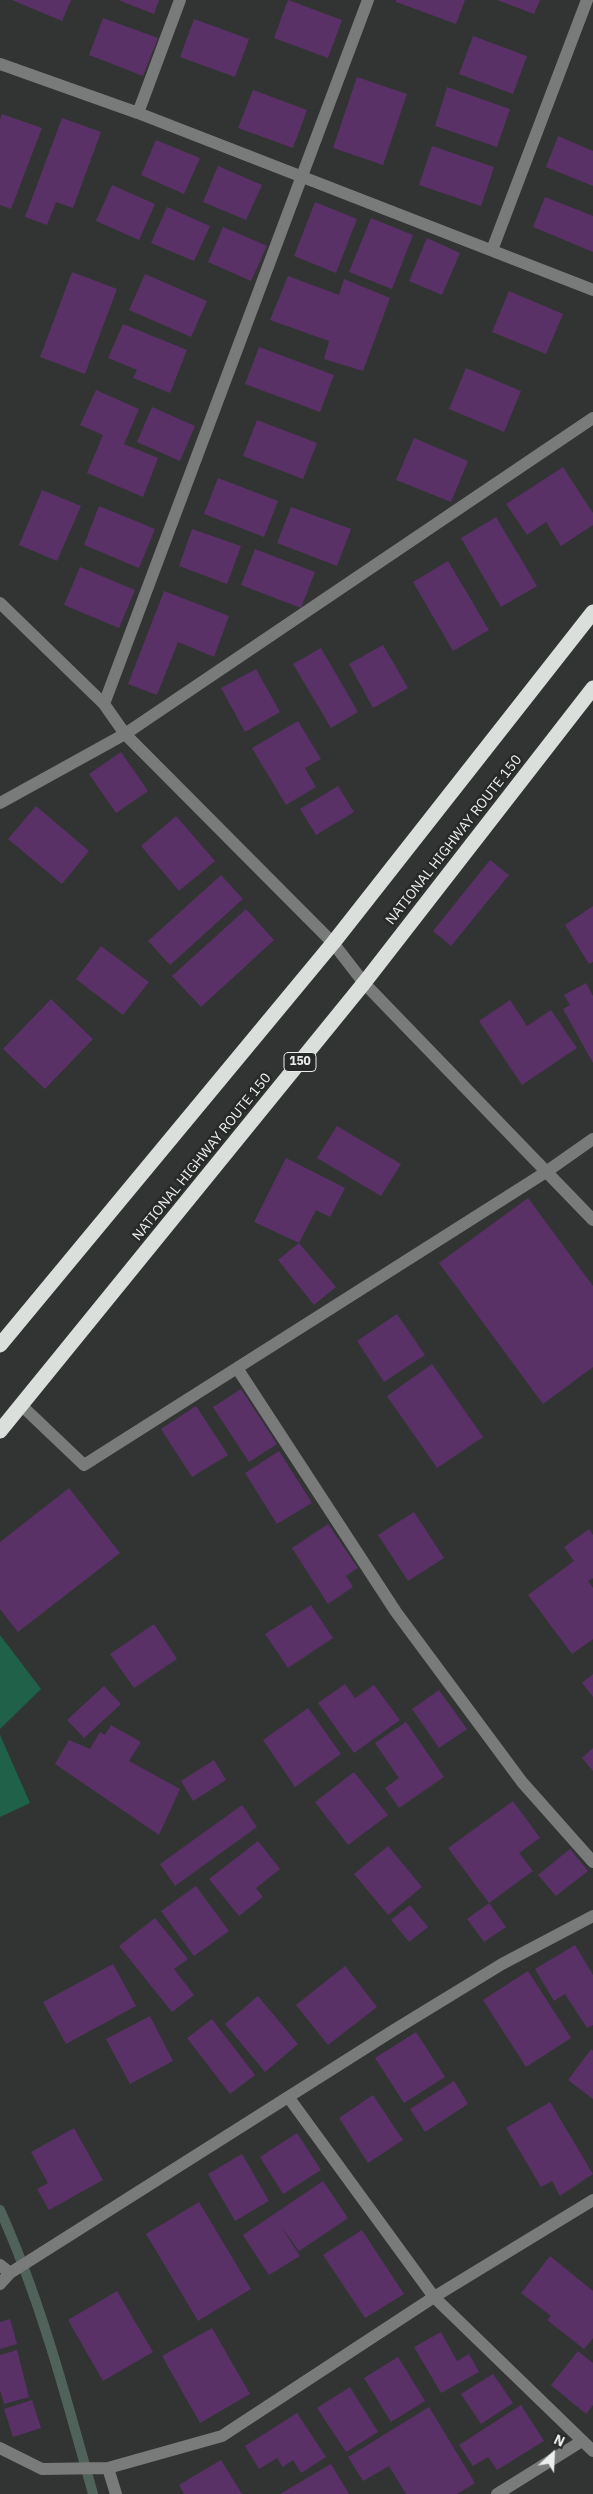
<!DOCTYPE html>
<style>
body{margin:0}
#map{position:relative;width:593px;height:2494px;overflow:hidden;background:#313432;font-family:"IBM Plex Sans",sans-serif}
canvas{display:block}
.north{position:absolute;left:528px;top:2429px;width:50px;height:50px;-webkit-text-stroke:4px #272a28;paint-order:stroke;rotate:25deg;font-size:14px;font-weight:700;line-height:20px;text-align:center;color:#ebeeed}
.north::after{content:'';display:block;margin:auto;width:18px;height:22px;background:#ebeeed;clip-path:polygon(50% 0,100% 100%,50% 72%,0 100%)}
</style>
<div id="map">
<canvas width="593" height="2494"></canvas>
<div class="north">N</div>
</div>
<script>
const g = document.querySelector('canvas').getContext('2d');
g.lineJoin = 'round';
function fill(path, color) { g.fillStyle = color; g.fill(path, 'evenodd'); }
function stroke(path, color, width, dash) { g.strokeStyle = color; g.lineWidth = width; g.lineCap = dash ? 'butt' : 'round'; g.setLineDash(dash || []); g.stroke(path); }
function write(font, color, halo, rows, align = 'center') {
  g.font = font + ' "IBM Plex Sans",sans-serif'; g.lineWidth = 5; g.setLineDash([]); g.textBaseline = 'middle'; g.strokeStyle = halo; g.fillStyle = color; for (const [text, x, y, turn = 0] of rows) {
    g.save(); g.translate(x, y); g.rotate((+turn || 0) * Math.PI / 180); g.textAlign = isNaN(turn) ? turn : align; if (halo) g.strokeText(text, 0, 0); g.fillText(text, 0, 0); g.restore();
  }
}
const green = new Path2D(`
 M0,1635L41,1689L0,1729Z
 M0,1735L30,1803L0,1817Z`);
const stream = new Path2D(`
 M0,2210C41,2301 66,2397 93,2494`);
const building = new Path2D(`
 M12,0H71L62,21Z
 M118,0H159L154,14Z
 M288,0L342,20L328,58L274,38Z
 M396,0H465L456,24L396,2Z
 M497,0H540L534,14Z
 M103,18L158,38L143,76L89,55Z
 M194,19L249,39L235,77L180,57Z
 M473,36L527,56L513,94L459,74Z
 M357,77L407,94L383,165L333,148Z
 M447,87L510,109L497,147L435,126Z
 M253,90L307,110L293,148L238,128Z
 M2,114L42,128L11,209L0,205V120Z
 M62,118L101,132L73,208L56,202L47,225L25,217Z
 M558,136L593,151V186L546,167Z
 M156,140L200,158L184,194L141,175Z
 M432,146L494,167L481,206L419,185Z
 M218,166L262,185L246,220L203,202Z
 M112,185L155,204L139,240L96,221Z
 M545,197L593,216V252L533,227Z
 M315,202L357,219L336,273L294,256Z
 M167,207L210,226L194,261L151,243Z
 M371,218L413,235L392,289L349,272Z
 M223,227L267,246L251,281L208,262Z
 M427,238L460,253L442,295L409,281Z
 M72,272L117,289L85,374L40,357Z
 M145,274L207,301L191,337L129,310Z
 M288,276L339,295L344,279L390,298L363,371L324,359L329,341L270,320Z
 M509,291L563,314L546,354L492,332Z
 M123,324L187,350L170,393L133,378L137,370L108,358Z
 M259,347L334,375L320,412L245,384Z
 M466,368L521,391L504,432L449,409Z
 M96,390L139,409L124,444L158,458L143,497L87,473L103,435L80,425Z
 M152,407L195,426L180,461L137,442Z
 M257,420L317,443L303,479L243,456Z
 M414,438L468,461L451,502L396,480Z
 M563,467L593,513V525L561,546L546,522L527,535L506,504Z
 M218,478L278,501L264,537L204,514Z
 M42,490L81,506L57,561L19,545Z
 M99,506L155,529L139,568L84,545Z
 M291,507L351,529L337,566L277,543Z
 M496,517L537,586L501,607L461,538Z
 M192,529L241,546L227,584L179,566Z
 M255,549L315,572L301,608L241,585Z
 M448,561L489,630L453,651L413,582Z
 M80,567L135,590L119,628L64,605Z
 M164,591L229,616L214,657L178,642L157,695L128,684Z
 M383,645L408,688L373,708L349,664Z
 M321,648L358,712L331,728L293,664Z
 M256,669L280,712L245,732L221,688Z
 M298,721L321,759L305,768L316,787L286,805L252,748Z
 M121,752L148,791L116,813L89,774Z
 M338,786L354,812L316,835L300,809Z
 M36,806L89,851L62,884L8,839Z
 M176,816L215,861L179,891L141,846Z
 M490,860L509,875L451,946L433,931Z
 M221,875L243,899L170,965L148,941Z
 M593,906V962L589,964L565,925Z
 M246,909L274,940L201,1007L172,976Z
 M101,946L149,982L123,1015L76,979Z
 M586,983L593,996V1063L563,1009L570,1005L564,995Z
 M51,999L93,1039L45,1089L3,1049Z
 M510,1000L527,1026L551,1010L577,1048L522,1085L479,1021Z
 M337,1126L401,1164L381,1196L317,1158Z
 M286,1158L345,1188L330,1217L316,1210L299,1243L254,1222Z
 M528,1198L593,1286V1367L543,1404L439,1263Z
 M299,1243L336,1287L314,1305L278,1260Z
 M397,1314L425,1355L384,1382L357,1341Z
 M432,1364L483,1437L437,1468L387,1396Z
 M241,1389L277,1444L249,1462L213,1407Z
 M196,1406L228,1455L192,1477L161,1429Z
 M279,1451L312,1503L277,1524L245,1473Z
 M69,1488L120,1553L18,1632L0,1609V1542Z
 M414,1512L444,1558L408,1581L378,1535Z
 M328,1524L358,1568L346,1576L353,1587L328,1604L292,1548Z
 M589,1529L593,1535V1578L588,1581L593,1588V1639L572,1654L528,1595L574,1561L564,1547Z
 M311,1605L333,1638L288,1668L265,1634Z
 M154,1624L177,1659L134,1688L110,1654Z
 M593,1674V1697L582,1683Z
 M345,1684L355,1698L374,1685L400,1720L354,1753L318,1703Z
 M104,1686L121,1704L84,1738L67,1720Z
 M439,1690L467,1729L439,1748L412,1709Z
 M308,1708L341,1754L295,1787L263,1740Z
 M406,1722L444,1777L399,1808L385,1788L399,1778L375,1743Z
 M111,1725L141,1742L129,1761L180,1789L159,1835L55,1764L69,1740L90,1749L100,1732L105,1735Z
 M593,1748V1771L582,1758Z
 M214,1760L226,1780L193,1801L181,1781Z
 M354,1772L388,1815L348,1845L315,1802Z
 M513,1801L540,1838L519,1853L533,1871L489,1903L448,1848Z
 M242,1805L257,1827L175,1886L160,1864Z
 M258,1841L280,1869L256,1888L263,1897L239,1916L209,1879Z
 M388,1846L422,1887L388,1915L354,1874Z
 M570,1849L588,1871L556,1896L538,1875Z
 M196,1886L229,1931L194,1956L161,1911Z
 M489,1903L506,1927L484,1942L467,1919Z
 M410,1905L428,1927L409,1942L391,1920Z
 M155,1918L188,1959L174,1969L194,1995L172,2012L119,1946Z
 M575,1945L593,1975V2025L587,2028L565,1994L554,2001L535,1969Z
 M113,1964L136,2006L66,2044L43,2002Z
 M345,1966L377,2007L328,2045L296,2005Z
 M528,1971L571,2038L526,2067L483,2000Z
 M258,1996L298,2044L265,2072L225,2024Z
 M150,2016L173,2061L130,2084L106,2039Z
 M212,2019L255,2075L230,2094L187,2038Z
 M416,2032L445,2077L404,2103L375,2058Z
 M591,2049L593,2051V2099L568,2080Z
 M454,2081L468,2104L425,2132L410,2109Z
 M373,2095L403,2140L368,2163L339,2118Z
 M550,2102L593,2174L560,2196L552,2181L541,2187L506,2128Z
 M74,2128L103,2180L49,2210L37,2189L48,2183L31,2152Z
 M297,2133L321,2170L283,2194L260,2157Z
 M242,2154L269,2201L235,2221L208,2174Z
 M323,2181L348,2218L299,2251L280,2225L300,2256L269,2275L243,2235Z
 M199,2202L251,2289L198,2321L146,2234Z
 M362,2230L404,2294L365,2318L323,2255Z
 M550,2256L593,2291V2338L584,2349L547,2320L551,2316L521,2293Z
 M117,2291L153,2352L103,2381L68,2320Z
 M10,2319L17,2344L0,2349V2322Z
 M212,2328L250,2394L200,2423L162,2356Z
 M441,2332L457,2361L469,2354L479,2372L441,2393L414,2347Z
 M17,2350L29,2397L4,2404L0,2390V2355Z
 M578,2351L593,2363V2405L586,2414L551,2385Z
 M398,2357L425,2401L391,2422L364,2378Z
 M493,2374L513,2403L481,2424L461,2394Z
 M350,2387L378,2432L346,2452L317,2408Z
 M32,2400L41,2428L13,2437L4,2409Z
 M521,2405L544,2441L497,2470L488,2457L473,2466L459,2445Z
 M429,2407L475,2483L457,2494H406L389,2466L363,2481L348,2457Z
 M297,2413L326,2457L301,2473L293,2460L283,2467L277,2458L259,2469L245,2446Z
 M221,2460L242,2494H184L179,2485Z
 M331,2464L349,2494H280Z`);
const minor = new Path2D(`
 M0,64L138,113L593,290
 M138,113L180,0
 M492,250L587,0
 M0,603L104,704L125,734L333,943L364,983L593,1220
 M104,704L368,0
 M0,803L125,734L593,418
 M237,1368L396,1612L522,1782L593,1862
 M21,1405L84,1465L546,1172L593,1139
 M289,2098L434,2297L593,2451
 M0,2265L10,2273
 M0,2284L10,2273L394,2030L502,1964L593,1916
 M0,2448L42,2469L108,2468L222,2436L434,2297L593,2200
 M108,2468L116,2494
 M497,2494L582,2441`);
const highway = new Path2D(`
 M0,1345L333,943L593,612
 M0,1431L364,983L593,688`);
const shields = [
 [300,1062,32]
];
const shieldNames = [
 ["150",300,1062]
];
const streetNames = [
 ["NATIONAL HIGHWAY ROUTE 150",454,840,-52],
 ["NATIONAL HIGHWAY ROUTE 150",202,1157,-51]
];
fill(green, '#206149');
stroke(stream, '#50635b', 10);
fill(building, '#5a3166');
stroke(minor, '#797b7a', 12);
stroke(highway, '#dadfdc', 15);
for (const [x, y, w] of shields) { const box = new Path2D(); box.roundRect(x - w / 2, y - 9.5, w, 19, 4); g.fillStyle = '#272a28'; g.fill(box); stroke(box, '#ebeeed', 1); }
write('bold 12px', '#ebeeed', null, shieldNames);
write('14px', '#ebeeed', '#272a28', streetNames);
</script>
